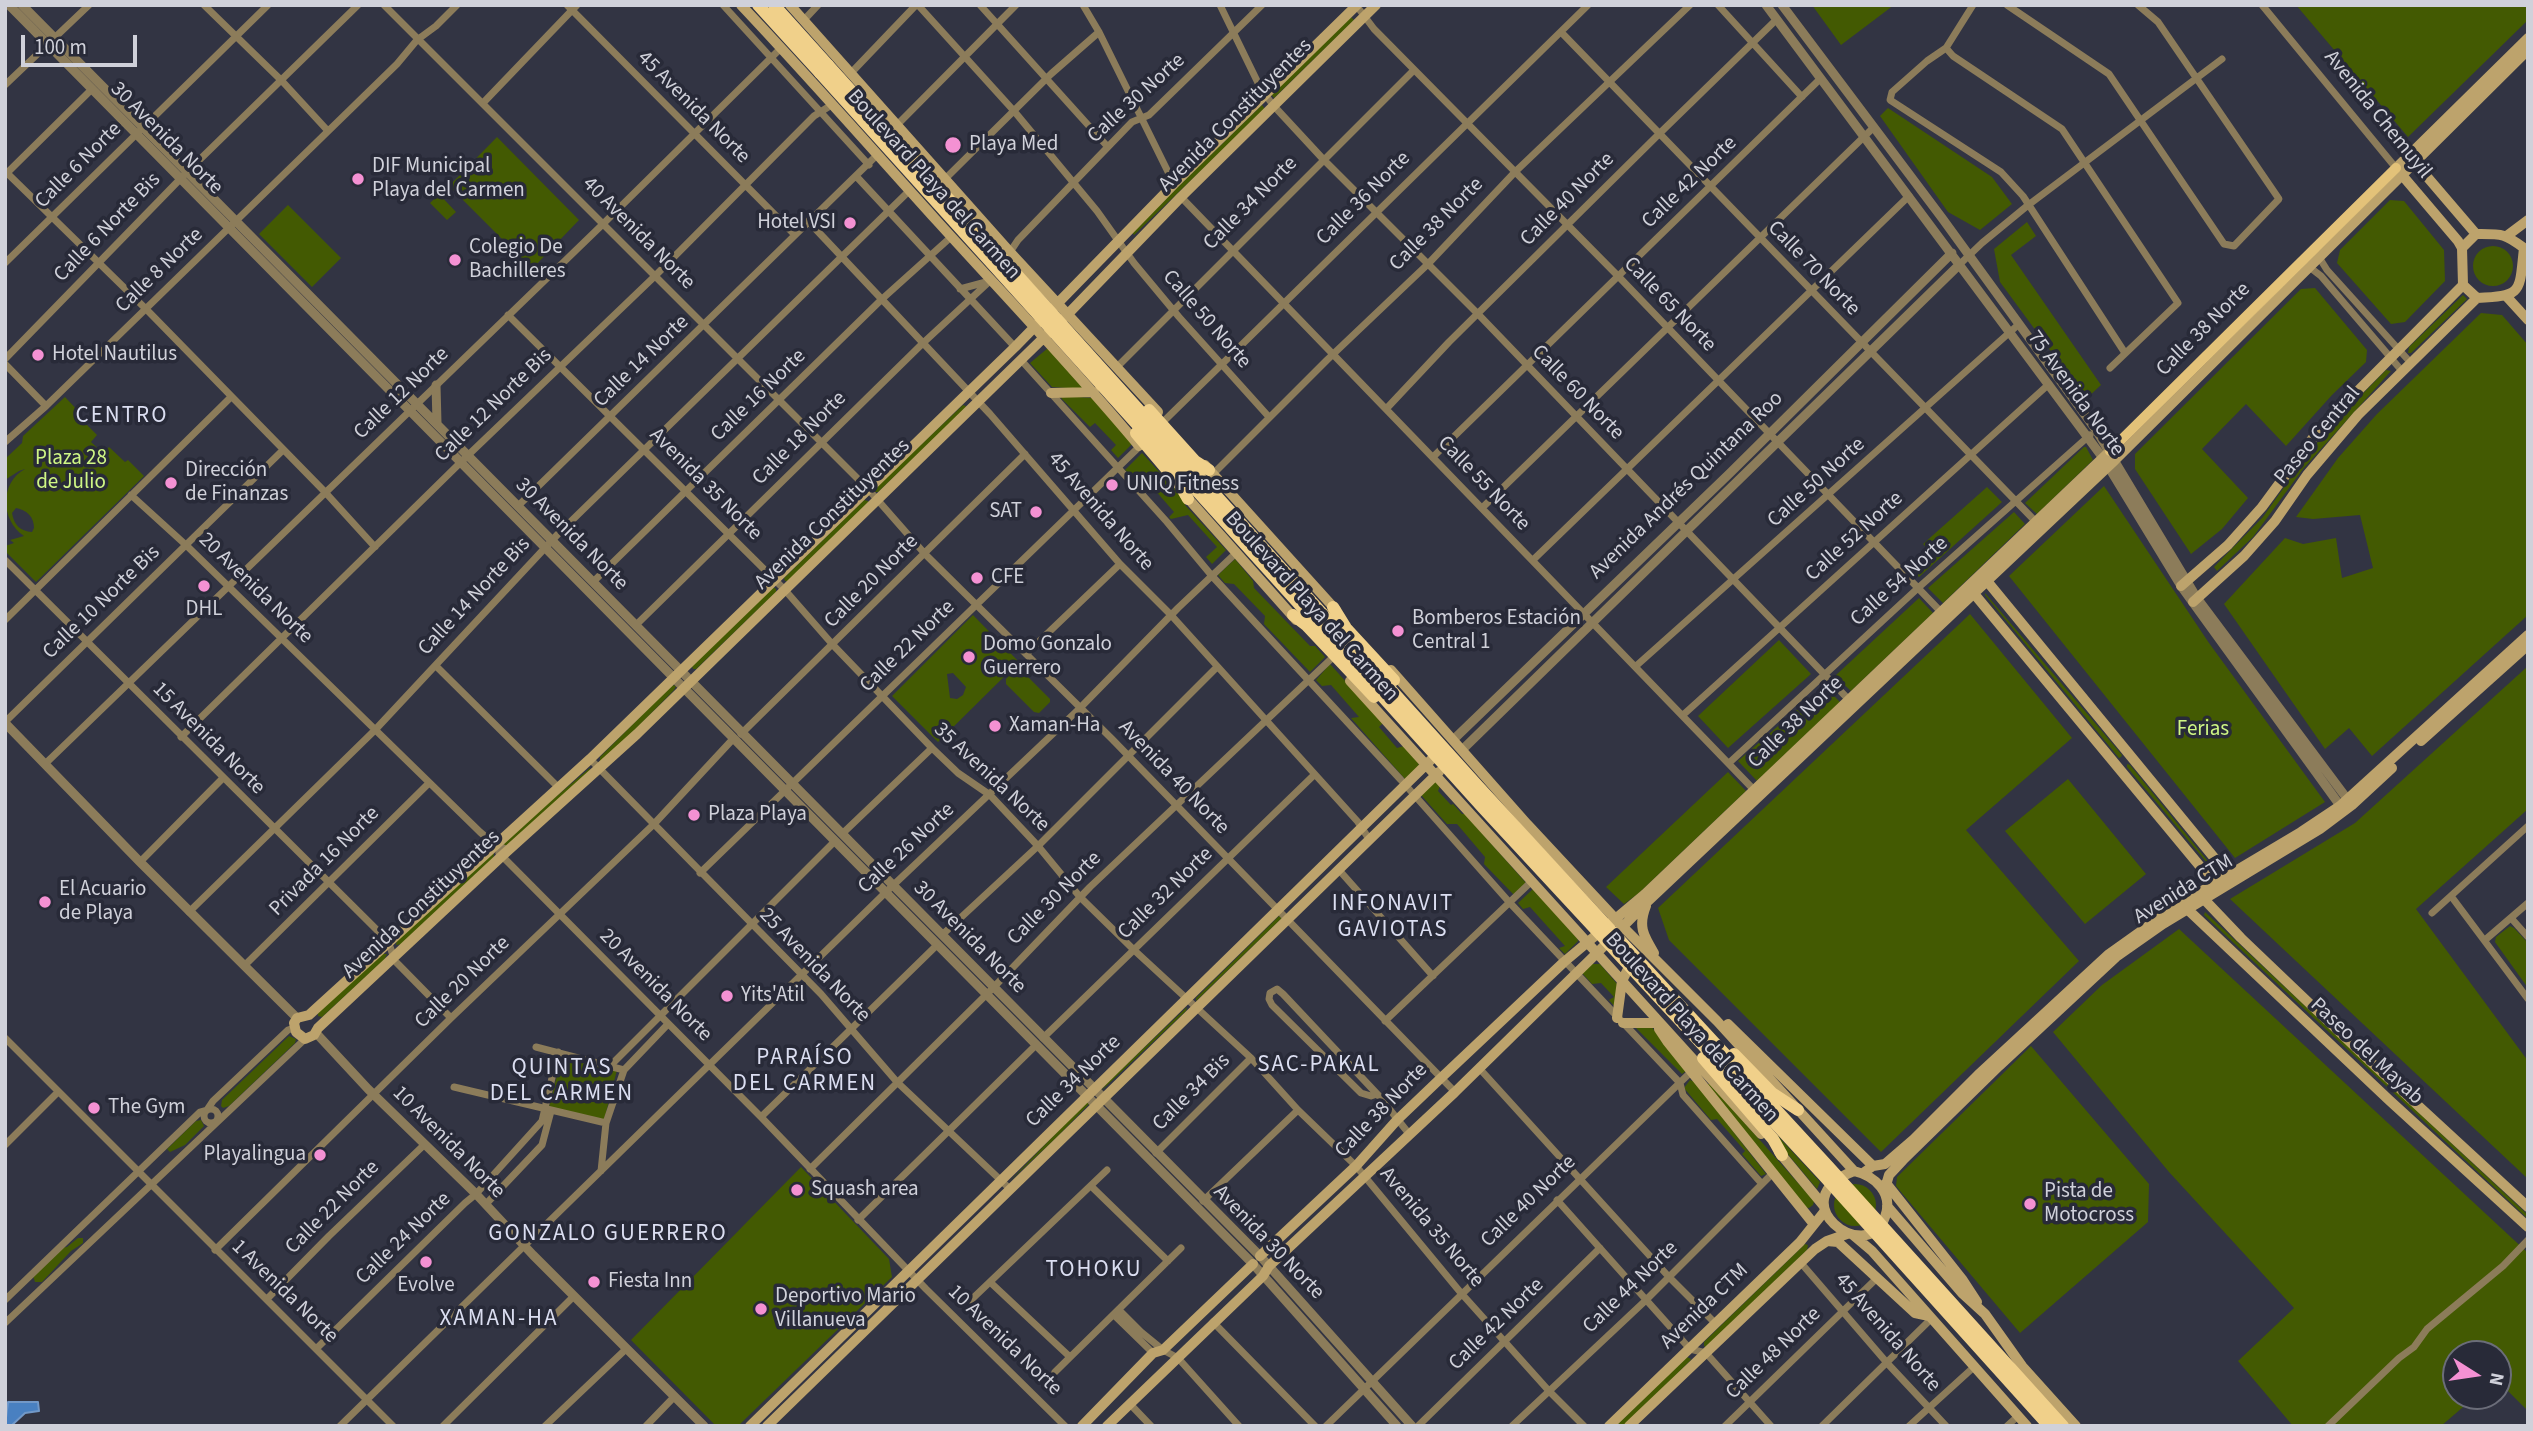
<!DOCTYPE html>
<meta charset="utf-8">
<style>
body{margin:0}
#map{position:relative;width:2533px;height:1431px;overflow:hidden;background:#323443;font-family:"Source Sans 3",sans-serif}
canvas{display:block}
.frame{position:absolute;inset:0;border:7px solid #d0d1da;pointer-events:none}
.north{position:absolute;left:2442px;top:1340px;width:70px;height:70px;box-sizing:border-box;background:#282a38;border:2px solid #6b6d79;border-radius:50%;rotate:102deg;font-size:19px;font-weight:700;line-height:28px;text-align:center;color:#d0d1da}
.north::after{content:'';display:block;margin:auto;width:24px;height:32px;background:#f491d3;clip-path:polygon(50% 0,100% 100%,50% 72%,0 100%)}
.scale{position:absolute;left:21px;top:35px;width:116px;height:32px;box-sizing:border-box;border:4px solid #d0d1da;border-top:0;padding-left:9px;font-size:21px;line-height:24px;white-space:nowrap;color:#d0d1da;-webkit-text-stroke:5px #282a38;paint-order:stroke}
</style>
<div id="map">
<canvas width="2533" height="1431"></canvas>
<div class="frame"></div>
<div class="north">N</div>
<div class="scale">100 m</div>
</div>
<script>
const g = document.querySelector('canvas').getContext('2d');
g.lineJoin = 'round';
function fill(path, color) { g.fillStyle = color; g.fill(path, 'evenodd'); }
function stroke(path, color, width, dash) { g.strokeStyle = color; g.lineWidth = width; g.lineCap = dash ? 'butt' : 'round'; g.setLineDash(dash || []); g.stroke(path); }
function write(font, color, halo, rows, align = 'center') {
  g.font = font + ' "Source Sans 3",sans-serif'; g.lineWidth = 7; g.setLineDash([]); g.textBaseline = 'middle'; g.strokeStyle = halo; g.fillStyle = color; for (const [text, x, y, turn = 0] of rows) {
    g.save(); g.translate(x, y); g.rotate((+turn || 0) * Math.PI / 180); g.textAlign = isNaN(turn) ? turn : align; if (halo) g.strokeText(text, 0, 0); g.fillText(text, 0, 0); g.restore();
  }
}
const green = new Path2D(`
 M1812,5H1894L1841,45Z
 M2296,5H2528V20L2408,137Z
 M1351,17L1354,20L1274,98L1271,94Z
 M1262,105L1265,109L1134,235L1132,232Z
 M1888,108L1992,177L2012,204L1980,230L1948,212L1880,116Z
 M497,137L579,220L532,269L449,186Z
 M439,194L456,212L447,220L430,203Z
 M2390,200L2404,201L2444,250L2445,281L2405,322L2391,324L2337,263L2340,250Z
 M288,205L341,258L312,287L259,234Z
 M2027,222L2036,236L2011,255L2101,385L2086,399L2000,282L1994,249Z
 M2473 266a20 20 0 1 1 40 0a20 20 0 1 1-40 0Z
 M2315,288L2367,350L2366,362L2332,395L2286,446L2246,404L2202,449L2248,498L2222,529L2191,554L2135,469V454L2301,289Z
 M2463,295L2467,299L2411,353H2408L2409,347Z
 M2481,313L2502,315L2528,345V615L2372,756L2349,728L2325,749L2224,604L2285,538L2303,544L2336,538L2342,578L2373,568L2360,515L2313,519L2296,517L2338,458L2377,414Z
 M1048,348L1084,386L1081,389L1052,387L1030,363Z
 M2386,370L2391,371L2303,469L2253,537L2217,571L2214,567L2263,517L2309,452L2342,415Z
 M1063,396L1093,398L1133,443L1118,458L1111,450L1116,445L1095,423L1090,427L1061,398Z
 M65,397L82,415L80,418L97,435L91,442L103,453L109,447L125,462L128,460L144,476L36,582L5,551V546L14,543L5,536L10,540L24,536C0,520 0,482 25,469L19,471L5,480V459L22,443L23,436ZM16,508C27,510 34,517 34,528L32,532C20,531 14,525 12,513Z
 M963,405L966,406L965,409L878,492H875L874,489Z
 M2084,447H2086L2093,460L2037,514L2025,503Z
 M1142,453L1185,500V505L1226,550L1212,564L1206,557L1217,547L1188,515L1171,519L1169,517L1174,512L1141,474L1131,475L1125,470Z
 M2104,486L2209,643L2325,802L2235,858L2009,576Z
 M1987,487L2002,502L1919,577L1912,570L1931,552L1923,544Z
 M864,500L868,501V504L788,581H785L784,578Z
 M2014,512L2025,524L1943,603L1928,588Z
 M1235,559L1253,581L1254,588L1310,646H1315L1325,657L1310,672L1264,624L1265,616L1234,584L1225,583L1218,575Z
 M773,587L776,589V592L696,669H693L692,666Z
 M1985,593L2122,755L2121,757L2119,758L1985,595Z
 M1919,598L1933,613L1851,691L1835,676Z
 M1970,614L2072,738L1966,830L2079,961L1881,1152L1669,940L1658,908Z
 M973,615L1019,662L938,742L892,696ZM953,673L966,687L963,695L957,699L950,698L947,674Z
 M1779,640L1811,674L1728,748L1698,716Z
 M1330,664L1383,723L1379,727L1397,748L1404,746L1418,761L1419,766L1405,779L1351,718L1359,717L1331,685L1322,686L1316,680Z
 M2528,666V809L2416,909L2528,1061V1179L2230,899L2355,823Z
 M1016,668L1020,669L1050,699V702L1039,713L1034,712L1006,684V679Z
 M672,685L676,686L674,690L604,761H600V757Z
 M1824,686L1840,702L1757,781L1738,761Z
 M2127,764L2130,765L2215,870L2212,869L2127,767Z
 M590,768V773L507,845H503V841Z
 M1728,772L1746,791L1639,893L1624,904L1606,887Z
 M2068,779L2146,874L2085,924L2005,831Z
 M1435,781L1440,786L1438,791L1451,805L1453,804L1462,814H1465L1526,883L1514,895L1484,864L1485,857L1457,824H1447L1421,795Z
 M490,854H494L493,858L402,944L396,945L397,940Z
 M1533,889L1577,938L1578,941L1565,954L1559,948L1565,946L1530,907L1523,909L1518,903Z
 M2205,912L2528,1215V1219L2204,915Z
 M1279,916L1282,918L1196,1001V998Z
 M2510,926L2514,928L2528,943V988L2495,942L2496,937Z
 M2179,929L2528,1253V1411L2498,1381V1354H2456V1396H2476L2441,1426H2293L2238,1361L2294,1308L2169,1172L2053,1032L2102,985Z
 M382,954H387L384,960L322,1017L318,1016V1013Z
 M1592,964H1600L1618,985L1615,1007L1609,1000L1614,997L1601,983L1592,984L1582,973Z
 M1187,1007L1186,1011L1101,1091L1108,1082Z
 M1634,1026H1651L1686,1071L1682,1074Z
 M289,1036L296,1039L295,1043L229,1106L223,1108L221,1106L222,1100Z
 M2031,1046L2149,1184L2148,1222L2020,1333L1896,1186L1897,1177Z
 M562,1056L617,1070L604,1120L549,1107Z
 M1714,1066L1820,1182L1817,1189Z
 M1690,1080L1695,1082L1766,1174L1761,1176L1742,1154L1745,1151L1717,1119L1711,1120L1684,1088Z
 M1706,1084H1710L1814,1201L1813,1205L1809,1208L1803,1207Z
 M1088,1100L1090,1103L1057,1137L1009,1182Z
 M201,1120L204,1126L185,1145L170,1152L167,1149L196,1121Z
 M801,1167L889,1259L892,1277L738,1426H716L631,1340Z
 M1834 1205a21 21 0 1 1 42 0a21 21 0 1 1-42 0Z
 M78,1238H83V1243L71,1251L42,1282H35L33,1276L59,1248L67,1247Z
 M1805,1244L1808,1245L1807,1250L1706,1347L1704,1346V1342Z
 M1687,1357L1691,1359L1690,1361L1624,1426H1616Z`);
const water = new Path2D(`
 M8,1402H38L39,1411L25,1413L11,1426H5Z`);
const minor = new Path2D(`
 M204,5L282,81L328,131
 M384,5L868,489L925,554L1112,739L1455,1092
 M567,5L795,235
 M723,5L869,165
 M918,5L1014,111L1097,211L1134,263L1179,317L1269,417
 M980,5L1107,146
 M1083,5L1099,32L1174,184
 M1220,5L1261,89L1273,105L1323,159L1478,314L1851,702
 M1356,5L1374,29L1619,277L1943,614
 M1718,5L1802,97
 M1973,5L1946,48L1927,61L1892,92L1890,100L2001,172L2023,196L2125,353
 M2007,5L2109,74L2224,244L2234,246L2279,199L2158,22L2138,5
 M2262,5L2396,168
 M803,21L818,5
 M1561,32L2038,524
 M1946,48L1953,56L2062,129L2178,303L2110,368
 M851,73L916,5
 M5,85L89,5
 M483,103L577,5
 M897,125L1016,5
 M5,171L148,311L325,492L375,547
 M7,173L92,89
 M856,176L1015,347
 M946,178L1051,74L1099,32
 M1181,197L1757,793
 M808,221L990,414L1120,564L1171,615L1358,822L1369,839
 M1010,252L1018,240L1132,122L1149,115L1262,5
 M2317,254L2327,270L2410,362
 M5,263L268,5
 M1960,264L1982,243L2027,206L2222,59
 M2308,266L2321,276L2402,371
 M960,289L986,282
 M508,315L784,589L833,645L932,748L958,773L990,795L1038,846L1080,897L1134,950L1251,1058L1298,1110L1356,1166L1461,1293L1549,1391L1584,1426
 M5,359L187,172L358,5
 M1021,360L1167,522L1212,576L1401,780L1510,903L1680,1083L1683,1095L1762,1184
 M5,364L46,406
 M1117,367L1414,70
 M1387,408L1449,342L1659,134L1777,19
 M1165,420L1588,5
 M5,442L46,406L397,64L417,40L436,26L457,5
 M1433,457L1820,79
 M1213,474L1327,360L1428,264L1515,172L1690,5
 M131,495L187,546L480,832L494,844L508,850
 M518,506L878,154
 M1482,508L1873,128
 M5,560L388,941L395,961L451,1018
 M1533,560L1909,196
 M593,582L881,300L951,237
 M5,620L231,397
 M636,625L922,344L991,280
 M1026,654L1120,564
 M436,666L558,787
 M1636,666L2019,324
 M1683,715L2049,384
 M5,722L283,450
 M741,734L1025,454
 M181,737L461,462L655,276L814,116L833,104
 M590,759L821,994L897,1082L1010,1189
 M1729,763L1918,588L2090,435
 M45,764L603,224L781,48
 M842,834L932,748
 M499,853L761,1117L926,1289L1065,1426
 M140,862L222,779
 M1339,870L1433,976
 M700,873L1140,446
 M2451,896L2528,999
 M189,912L375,730L558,534L909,191
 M2432,913L2528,826
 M2511,918L2528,937
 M942,935L1038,846L1217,667
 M2485,940L2528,903
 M245,965L429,783
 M1385,1021L1532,881
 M5,1038L393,1426
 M1043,1038L1314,775
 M536,1047L624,1070
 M610,1066L834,842
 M1479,1068L1669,1277L1715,1323
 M454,1087L606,1123
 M1377,1094L1371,1096L1361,1093L1272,1005L1269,999L1270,993L1277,989L1283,994L1379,1096L1410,1135
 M204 1116a7 7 0 1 1 14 0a7 7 0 1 1-14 0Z
 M761,1117L937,945
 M5,1145L58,1092
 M1156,1153L1251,1058
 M810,1169L993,988L1090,887L1331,659
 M601,1171L606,1123L624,1070L668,1024
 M1091,1186L1168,1261
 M1557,1200L1690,1349L1706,1353L1771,1426
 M1203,1201L1298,1110
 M486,1204L542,1145L551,1111
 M858,1220L1036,1045
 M215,1250L451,1018L654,824L733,739
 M1801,1263L1888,1364L1946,1426
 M990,1282L1070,1357
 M268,1298L329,1236L425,1144
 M5,1300L200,1112L207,1110L213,1101L288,1030L294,1028
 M971,1300L1107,1170
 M1120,1311L1141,1332L1163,1350L1178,1358L1239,1426
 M1114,1315L1153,1353
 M1213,1322L1315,1426
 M5,1323L305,1039
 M317,1348L465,1203L476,1194L542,1121L558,1052
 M1055,1372L1181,1248
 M1130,1404L1151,1426
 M340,1426L885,893L1079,709L1178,608L1237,552
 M443,1426L574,1296
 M545,1426L626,1349
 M646,1426L674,1397
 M1326,1426L1695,1068
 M1418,1426L1600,1248
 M1512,1426L1645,1301L1772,1174
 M1725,1426L1877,1278
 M1822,1426L1931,1319
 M1909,1426L1975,1366
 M2007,1426L2018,1416
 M2328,1426L2399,1358L2414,1347L2427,1329L2503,1266L2528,1240`);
const tertiary = new Path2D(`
 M9,5L1253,1264L1397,1426
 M22,5L1260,1256L1412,1426
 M1766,5L2103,458L2181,586L2344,811
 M1782,5L1942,218L2096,430L2197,598L2351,804
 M436,385L437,423
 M5,723L140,862L297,1018
 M1453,740L1730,473L1952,253
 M1462,750L1960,264
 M316,1033L368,1089L476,1194L533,1255L704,1426`);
const secondary = new Path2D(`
 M741,5C808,76 872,149 937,221C1005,296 1074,368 1139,446
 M790,5L1010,252L1158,412
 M1357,5L1174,184L1015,347L590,759L309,1015L297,1018L294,1023L296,1032L305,1039L314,1035L318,1028L503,855L637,734L1068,314L1181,197L1376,5
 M2411,158L2476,234
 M2508,235L2528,220
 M2462,248L2476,234C2502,234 2504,233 2524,248
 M2524,248C2519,292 2524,296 2477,298L2463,285L2462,248L2458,241L2396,168L2528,38
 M2507,297L2528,320
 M1051,393L1094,392
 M1205,465L1336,610
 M1185,495L1296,620
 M1982,575L2230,877
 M2181,586L2228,545L2262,507L2318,431L2463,285
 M1971,590L2218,888
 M2193,602L2244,556L2275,521L2307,475L2358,415L2477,298
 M1391,670L1527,824L1623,927L1717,1021L1854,1171
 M1350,681L1761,1134
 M2421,741L2528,645
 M2201,896L2241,938L2373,1064L2528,1207
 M1646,906C1638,926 1643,935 1654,953
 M2184,906L2389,1100L2528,1227
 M1617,1018L1622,981L1632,961
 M1623,1023H1659V1029L1667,1041L1813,1223
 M1728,1024L1873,1166
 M1779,1152L1823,1205
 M1854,1171C1875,1176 1894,1193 1885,1217C1867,1268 1778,1200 1854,1171Z
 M1863,1173L1873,1166L1885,1164L1914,1139L1978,1075L2109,954L2175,907L2301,832L2340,806L2528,635
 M1886,1183L1962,1279L1977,1302
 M1884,1192L1889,1175L1903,1160L1999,1066L2116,957L2163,924L2320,829L2352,805L2392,768
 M1887,1206L1962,1293L1985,1314L2022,1366L2076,1426
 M1853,1235L1872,1251L2027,1426
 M1827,1241L1838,1242L1915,1313L1929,1316
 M1260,1256L1356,1166L1397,1120L1441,1078L1564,962L1645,894L2110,451
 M750,1426L1440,751
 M767,1426L1439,772
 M1082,1426L1153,1353L1163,1350L1253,1264
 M1107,1426L1263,1276L1269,1266L1455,1092L1597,953L1648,901L2115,460L2528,50
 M1609,1426L1800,1242L1824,1212
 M1629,1426L1815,1249L1827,1241L1847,1234`);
const primary = new Path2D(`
 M2110,451L2396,168`);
const trunk = new Path2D(`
 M758,5L820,73
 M774,5L828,65
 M1149,410L1195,461L1209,470
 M1136,433L1180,485L1188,499
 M1333,607L1346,628L1394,680
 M1293,615L1306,625L1374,697
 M1734,1054L1772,1093L1798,1110
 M1703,1058L1773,1139L1782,1155`);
const trunkBridge = new Path2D(`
 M828,65L1477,785L1828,1166L2063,1426
 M820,73L1483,808L1823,1175L2049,1426`);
const markers = [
 [953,145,9,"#f491d3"],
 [358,179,7,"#f491d3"],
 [850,223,7,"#f491d3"],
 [455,260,7,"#f491d3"],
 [38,355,7,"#f491d3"],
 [171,483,7,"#f491d3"],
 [1112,485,7,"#f491d3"],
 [1036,512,7,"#f491d3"],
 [977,578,7,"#f491d3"],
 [204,586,7,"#f491d3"],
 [1398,631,7,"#f491d3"],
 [969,657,7,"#f491d3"],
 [995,726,7,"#f491d3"],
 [694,815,7,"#f491d3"],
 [45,902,7,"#f491d3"],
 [727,996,7,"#f491d3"],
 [94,1108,7,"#f491d3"],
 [320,1155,7,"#f491d3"],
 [797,1190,7,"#f491d3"],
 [2030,1204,7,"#f491d3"],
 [426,1262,7,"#f491d3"],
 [594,1282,7,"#f491d3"],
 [761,1309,7,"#f491d3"]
];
const streetNames = [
 ["Calle 30 Norte",1137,99,-42],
 ["45 Avenida Norte",693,108,45],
 ["Avenida Chemuyil",2377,115,51],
 ["Avenida Constituyentes",1236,116,-45],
 ["30 Avenida Norte",166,139,45],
 ["Calle 6 Norte",79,166,-45],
 ["Calle 42 Norte",1690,183,-44],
 ["Boulevard Playa del Carmen",933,185,48],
 ["Calle 36 Norte",1364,199,-45],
 ["Calle 40 Norte",1568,200,-45],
 ["Calle 34 Norte",1251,204,-45],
 ["Calle 38 Norte",1437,225,-45],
 ["Calle 6 Norte Bis",108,228,-46],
 ["40 Avenida Norte",638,234,45],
 ["Calle 70 Norte",1813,269,46],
 ["Calle 8 Norte",160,271,-44],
 ["Calle 65 Norte",1669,305,46],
 ["Calle 50 Norte",1206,320,49],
 ["Calle 38 Norte",2204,330,-45],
 ["Calle 14 Norte",642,362,-44],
 ["Calle 60 Norte",1577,393,46],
 ["Calle 12 Norte",402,394,-44],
 ["75 Avenida Norte",2075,394,54],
 ["Calle 16 Norte",759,396,-44],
 ["Calle 12 Norte Bis",494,406,-44],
 ["Paseo Central",2318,436,-50],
 ["Calle 18 Norte",800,439,-45],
 ["Calle 50 Norte",1817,483,-42],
 ["Calle 55 Norte",1483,484,46],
 ["Avenida 35 Norte",705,485,45],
 ["Avenida Andrés Quintana Roo",1687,486,-44],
 ["45 Avenida Norte",1100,512,49],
 ["Avenida Constituyentes",833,515,-44],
 ["30 Avenida Norte",571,535,45],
 ["Calle 52 Norte",1855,537,-42],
 ["Calle 20 Norte",872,582,-45],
 ["Calle 54 Norte",1900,582,-42],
 ["20 Avenida Norte",255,589,44],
 ["Calle 14 Norte Bis",475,597,-47],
 ["Calle 10 Norte Bis",102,603,-44],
 ["Boulevard Playa del Carmen",1311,607,48],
 ["Calle 22 Norte",908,647,-44],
 ["Calle 38 Norte",1796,723,-44],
 ["15 Avenida Norte",208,739,45],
 ["35 Avenida Norte",991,778,43],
 ["Avenida 40 Norte",1173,778,46],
 ["Calle 26 Norte",907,849,-43],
 ["Privada 16 Norte",325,862,-45],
 ["Avenida CTM",2184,890,-32],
 ["Calle 32 Norte",1166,894,-44],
 ["Calle 30 Norte",1055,899,-45],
 ["Avenida Constituyentes",422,905,-43],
 ["30 Avenida Norte",969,938,45],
 ["25 Avenida Norte",814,966,46],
 ["Calle 20 Norte",463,983,-44],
 ["20 Avenida Norte",655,986,45],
 ["Boulevard Playa del Carmen",1691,1028,48],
 ["Paseo del Mayab",2366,1052,43],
 ["Calle 34 Norte",1074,1082,-44],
 ["Calle 34 Bis",1192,1093,-45],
 ["Calle 38 Norte",1382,1111,-46],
 ["10 Avenida Norte",448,1143,45],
 ["Calle 40 Norte",1529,1202,-44],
 ["Calle 22 Norte",333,1208,-45],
 ["Avenida 35 Norte",1431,1228,50],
 ["Calle 24 Norte",404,1239,-44],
 ["Avenida 30 Norte",1268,1243,46],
 ["Calle 44 Norte",1631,1288,-44],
 ["1 Avenida Norte",284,1292,44],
 ["Avenida CTM",1705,1307,-44],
 ["Calle 42 Norte",1497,1325,-44],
 ["45 Avenida Norte",1887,1333,49],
 ["10 Avenida Norte",1004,1341,44],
 ["Calle 48 Norte",1774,1354,-44]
];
const poiNames = [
 ["Playa Med",969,145],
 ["DIF Municipal",372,167],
 ["Playa del Carmen",372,191],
 ["Hotel VSI",836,223,"right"],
 ["Colegio De",469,248],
 ["Bachilleres",469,272],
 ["Hotel Nautilus",52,355],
 ["Dirección",185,471],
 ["de Finanzas",185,495],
 ["UNIQ Fitness",1126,485],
 ["SAT",1022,512,"right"],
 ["CFE",991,578],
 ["DHL",204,610,"center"],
 ["Bomberos Estación",1412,619],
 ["Central 1",1412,643],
 ["Domo Gonzalo",983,645],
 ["Guerrero",983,669],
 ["Xaman-Ha",1009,726],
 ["Plaza Playa",708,815],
 ["El Acuario",59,890],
 ["de Playa",59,914],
 ["Yits'Atil",741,996],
 ["The Gym",108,1108],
 ["Playalingua",306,1155,"right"],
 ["Squash area",811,1190],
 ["Pista de",2044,1192],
 ["Motocross",2044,1216],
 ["Fiesta Inn",608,1282],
 ["Evolve",426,1286,"center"],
 ["Deportivo Mario",775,1297],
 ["Villanueva",775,1321]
];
const parkNames = [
 ["Plaza 28",71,459],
 ["de Julio",71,483],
 ["Ferias",2203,730]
];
const neighbourhoodNames = [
 ["CENTRO",122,417],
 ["INFONAVIT",1393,905],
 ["GAVIOTAS",1393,931],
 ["PARAÍSO",805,1059],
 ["DEL CARMEN",805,1085],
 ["SAC-PAKAL",1319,1066],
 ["QUINTAS",562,1069],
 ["DEL CARMEN",562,1095],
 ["GONZALO GUERRERO",608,1235],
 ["TOHOKU",1094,1271],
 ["XAMAN-HA",499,1320]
];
fill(green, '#435a02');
fill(water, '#4980c1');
stroke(water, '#7298c8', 2);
stroke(minor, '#8c7c5a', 7);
stroke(tertiary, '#8c7c5a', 9);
stroke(secondary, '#bda36c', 10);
stroke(primary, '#e3c279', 10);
stroke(trunk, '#f0d08a', 12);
stroke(trunkBridge, '#f0d08a', 12);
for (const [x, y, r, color] of markers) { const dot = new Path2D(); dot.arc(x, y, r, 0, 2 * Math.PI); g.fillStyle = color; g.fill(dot); stroke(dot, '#282a38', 2.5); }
write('21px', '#d0d1da', '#282a38', streetNames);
write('21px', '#d0d1da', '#282a38', poiNames, 'left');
write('21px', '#cff685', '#282a38', parkNames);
g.letterSpacing = '2px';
write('23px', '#dbdef1', '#282a38', neighbourhoodNames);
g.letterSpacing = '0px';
</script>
